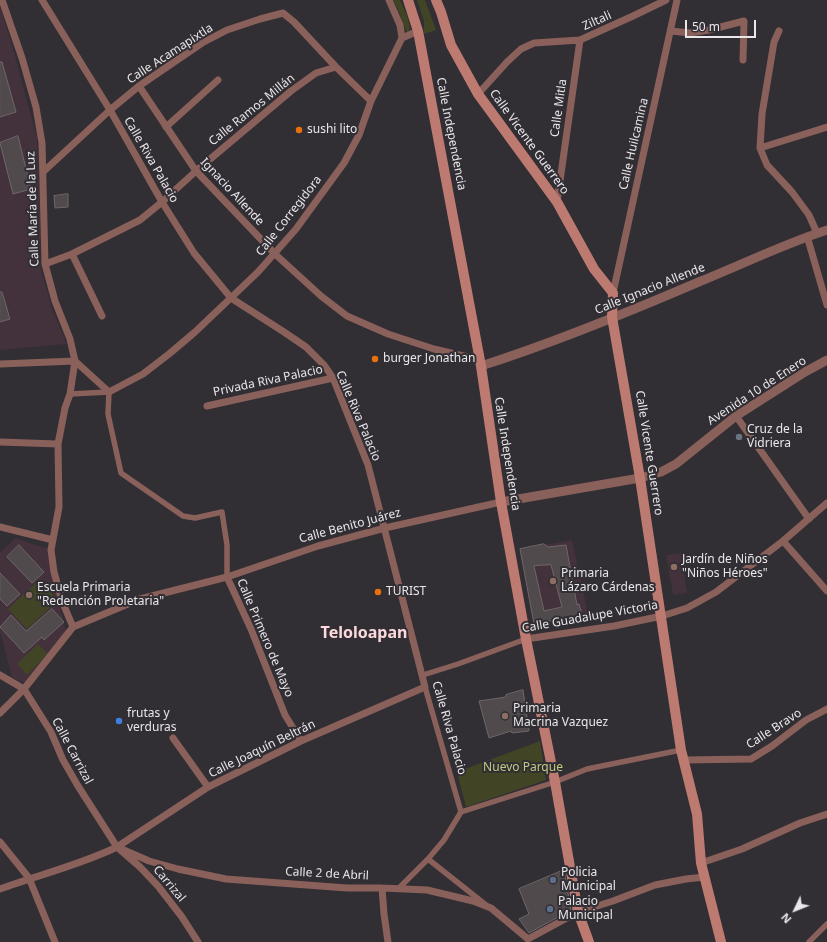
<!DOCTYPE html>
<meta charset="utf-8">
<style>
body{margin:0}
#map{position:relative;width:827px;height:942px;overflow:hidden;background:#312e34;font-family:"Noto Sans",sans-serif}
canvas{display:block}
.north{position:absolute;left:775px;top:890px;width:40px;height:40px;-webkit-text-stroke:3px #312e34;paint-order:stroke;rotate:227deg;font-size:11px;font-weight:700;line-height:16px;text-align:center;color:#e9e7ea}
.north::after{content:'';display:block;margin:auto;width:14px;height:18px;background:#e9e7ea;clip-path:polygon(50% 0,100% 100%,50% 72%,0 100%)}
.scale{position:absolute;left:685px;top:20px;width:71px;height:18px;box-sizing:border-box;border:2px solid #e9e7ea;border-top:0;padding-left:5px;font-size:12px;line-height:14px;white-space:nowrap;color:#e9e7ea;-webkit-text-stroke:3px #312e34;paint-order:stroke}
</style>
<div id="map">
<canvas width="827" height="942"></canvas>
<div class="north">N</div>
<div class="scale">50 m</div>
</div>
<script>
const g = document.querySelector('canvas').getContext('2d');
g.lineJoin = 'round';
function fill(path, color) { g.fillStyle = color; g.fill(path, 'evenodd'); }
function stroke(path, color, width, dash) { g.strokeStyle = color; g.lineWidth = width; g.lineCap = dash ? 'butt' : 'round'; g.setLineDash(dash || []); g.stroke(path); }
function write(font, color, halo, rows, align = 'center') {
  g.font = font + ' "Noto Sans",sans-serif'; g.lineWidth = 4; g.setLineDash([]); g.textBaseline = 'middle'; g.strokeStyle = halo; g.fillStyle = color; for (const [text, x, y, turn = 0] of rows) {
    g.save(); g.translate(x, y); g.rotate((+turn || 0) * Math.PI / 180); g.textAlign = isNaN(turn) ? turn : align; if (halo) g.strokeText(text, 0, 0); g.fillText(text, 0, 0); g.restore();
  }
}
const education = new Path2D(`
 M0,6L14,52L37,138L40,205V249L41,269L52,309L67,344L0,350Z
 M16,538L35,545L53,549L52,577L62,614L66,631L25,683L12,678L0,631V552Z
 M572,540L588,613L535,628L520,549Z
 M681,553L687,593L673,595L666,555Z`);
const green = new Path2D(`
 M393,0H400L408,18L410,29L407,33L397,7Z
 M417,0H425L436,30L424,34V21Z
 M39,580L58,600L27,629L8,609Z
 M38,644L48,654L27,675L17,664Z
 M540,741L546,780L466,807L457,772Z`);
const building = new Path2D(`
 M0,62H2L16,112L0,117Z
 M18,136L31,189L13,194L0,143Z
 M68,194V207L55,208L54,196Z
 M0,292H2L10,319L0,322Z
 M544,544L548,547L566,545L577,605L579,604L582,615L534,624L520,549ZM551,565L562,607L544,611L534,566Z
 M19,545L44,572L32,583L7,557Z
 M0,573L20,594L7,606L0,599Z
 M52,609L64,622L44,640L42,637L24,653L0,627L11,615L26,631Z
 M523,690L529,731L512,733L511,731L489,738L479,701L506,697V695Z
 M564,870L571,910L529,933L519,919L529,914L519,889Z`);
const pedestrian = new Path2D(`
 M70,394L109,392L108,414L121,473L183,516L195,518L222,512L227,545V577
 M423,675L458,664L526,639
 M425,687L461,812
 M428,859L486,905
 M398,889L428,859L444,840L461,812L555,782L587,769L681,750
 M809,942L827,924`);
const minor = new Path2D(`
 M2,0L22,58L36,107L42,143L45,264L55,301L70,339L75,361L70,394L65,408L58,444L59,507L51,550L54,572L62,601L73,627
 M389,0L400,25L402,38
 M671,31L690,33L709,30L744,21L743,60
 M779,31L774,42L762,114L760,148L767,165L792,192L809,215L817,233
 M139,86L196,171L275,254L321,296L347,316L388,334L434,349L480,360
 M478,94L507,62L521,49L534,43L580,40L633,16L666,0
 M166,127L218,80
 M760,148L827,127
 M43,172L110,110L139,86L202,43L227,30L260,19L283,13L294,22L336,67L371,101
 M557,202L580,40
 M807,236L827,305
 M72,254L102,316
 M45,264L72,254L140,220L162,202L196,171L291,91L316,73L336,67
 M613,293L677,0
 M0,364L75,361L109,392L143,374L169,354L195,332L258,272L296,229L344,163L359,135L371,101L402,38L418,31
 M207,406L333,378
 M736,416L809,519
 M0,442L58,444
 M0,527L53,540
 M783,541L827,591
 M227,577L251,629L285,715L301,741
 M526,639L614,626L662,616L687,608L716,592L783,541L827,503
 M0,675L24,689L51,732L63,760L78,786L117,847L140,867L158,886L182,917L198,942
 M0,713L24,689L73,627L140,599L227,577L318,546L385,528L501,502
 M173,738L208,787
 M684,760L751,759L772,746L806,720L827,709
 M0,842L29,878L55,942
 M117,847L149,861L178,869L226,879L347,888H382L427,890L473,901L491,908L528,939
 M701,863L742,849L800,823L827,814
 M382,888L384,914L388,942
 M0,889C38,875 80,865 117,847L208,787L301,741L425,687L368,465L333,378L324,365L306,347L284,332L231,298L194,253L162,202L110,110L42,0
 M528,939L578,912L613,901L655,885L686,879L705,877`);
const tertiary = new Path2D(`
 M481,366C556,342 629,312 701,281C743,264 784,244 827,230
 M501,502L640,478L661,472L676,464L736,416L805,372L827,360`);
const secondary = new Path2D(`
 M408,0L418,31L481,366L501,502L526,639L555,782L578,912L589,942
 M436,0L441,12L451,45L478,94L557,202L594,269L613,293L612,317L640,478L681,750L697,814L701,863L721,942`);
const markers = [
 [299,130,4,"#e8710a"],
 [375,359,4,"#e8710a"],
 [739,437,4,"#6b7280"],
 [674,567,4,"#8d6e63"],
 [553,581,4,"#8d6e63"],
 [378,592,4,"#e8710a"],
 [29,595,4,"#8d6e63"],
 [505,716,4,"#8d6e63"],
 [119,721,4,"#3f7fe0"],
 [553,880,4,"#5c6f8a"],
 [550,909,4,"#5c6f8a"]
];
const streetNames = [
 ["Ziltali",597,21,-24],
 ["Calle Acamapixtla",170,54,-33],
 ["Calle Mitla",559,108,-82],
 ["Calle Ramos Millán",252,110,-39],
 ["Calle Independencia",451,134,79],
 ["Calle Vicente Guerrero",529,142,54],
 ["Calle Huilcamina",634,144,-77],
 ["Calle Riva Palacio",151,160,60],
 ["Ignacio Allende",232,192,47],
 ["Calle María de la Luz",33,209,-92],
 ["Calle Corregidora",289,216,-52],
 ["Calle Ignacio Allende",650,289,-22],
 ["Privada Riva Palacio",268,381,-12],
 ["Avenida 10 de Enero",757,391,-33],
 ["Calle Riva Palacio",358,416,67],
 ["Calle Vicente Guerrero",649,453,81],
 ["Calle Independencia",507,454,81],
 ["Calle Benito Juárez",350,526,-15],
 ["Calle Guadalupe Victoria",590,617,-10],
 ["Calle Primero de Mayo",265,638,67],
 ["Calle Riva Palacio",449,728,74],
 ["Calle Bravo",774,729,-33],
 ["Calle Joaquín Beltrán",262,749,-26],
 ["Calle Carrizal",72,751,62],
 ["Calle 2 de Abril",327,874,3],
 ["Carrizal",169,884,50]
];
const poiNames = [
 ["sushi lito",307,130],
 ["burger Jonathan",383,359],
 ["Cruz de la",747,430],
 ["Vidriera",747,444],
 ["Jardín de Niños",682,560],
 ["\"Niños Héroes\"",682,574],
 ["Primaria",561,574],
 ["Lázaro Cárdenas",561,588],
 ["Escuela Primaria",37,588],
 ["\"Redención Proletaria\"",37,602],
 ["TURIST",386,592],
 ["Primaria",513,709],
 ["Macrina Vazquez",513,723],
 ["frutas y",127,714],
 ["verduras",127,728],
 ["Policia",561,873],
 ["Municipal",561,887],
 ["Palacio",558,902],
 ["Municipal",558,916]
];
const parkNames = [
 ["Nuevo Parque",523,768]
];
const districtNames = [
 ["Teloloapan",364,633]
];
fill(education, '#43313c');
fill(green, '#414526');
fill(building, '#514a4d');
stroke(building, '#6e6669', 1);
stroke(pedestrian, '#8a605a', 5.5);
stroke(minor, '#8a605a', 7);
stroke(tertiary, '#8a605a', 9);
stroke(secondary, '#bd7a70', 10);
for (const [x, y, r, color] of markers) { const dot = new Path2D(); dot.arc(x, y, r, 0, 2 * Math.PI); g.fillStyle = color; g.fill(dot); stroke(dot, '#312e34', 1.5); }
write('12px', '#e9e7ea', '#312e34', streetNames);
write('12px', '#e9e7ea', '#312e34', poiNames, 'left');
write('12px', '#c1cc83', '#312e34', parkNames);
write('bold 16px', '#fcd9dc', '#312e34', districtNames);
</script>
